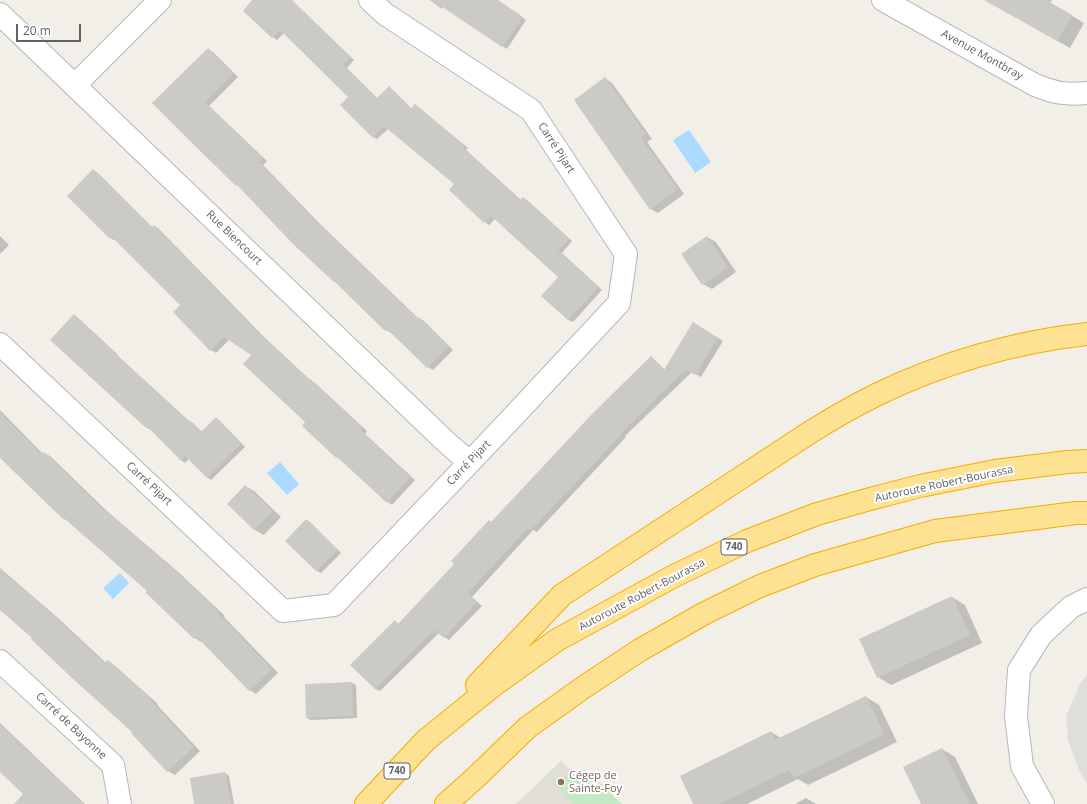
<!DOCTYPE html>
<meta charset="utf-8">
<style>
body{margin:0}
#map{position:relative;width:1087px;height:804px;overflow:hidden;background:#f1efe8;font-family:"Open Sans",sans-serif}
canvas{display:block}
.scale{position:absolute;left:16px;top:24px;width:65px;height:18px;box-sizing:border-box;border:2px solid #5f6368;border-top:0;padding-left:5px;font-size:12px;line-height:14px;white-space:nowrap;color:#5f6368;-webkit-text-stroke:3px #fff;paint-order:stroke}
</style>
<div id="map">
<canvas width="1087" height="804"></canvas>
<div class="scale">20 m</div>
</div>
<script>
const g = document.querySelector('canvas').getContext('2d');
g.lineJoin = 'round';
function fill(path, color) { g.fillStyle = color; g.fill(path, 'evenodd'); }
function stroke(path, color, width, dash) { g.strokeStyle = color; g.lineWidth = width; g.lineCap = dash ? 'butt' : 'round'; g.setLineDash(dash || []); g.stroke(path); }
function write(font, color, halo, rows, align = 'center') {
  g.font = font + ' "Open Sans",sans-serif'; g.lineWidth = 4; g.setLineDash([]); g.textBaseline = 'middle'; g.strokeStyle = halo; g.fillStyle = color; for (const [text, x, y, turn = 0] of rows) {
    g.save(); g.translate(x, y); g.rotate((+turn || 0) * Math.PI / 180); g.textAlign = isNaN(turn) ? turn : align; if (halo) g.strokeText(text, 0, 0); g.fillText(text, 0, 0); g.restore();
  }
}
const industrial = new Path2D(`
 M1087,674V784L1079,770L1068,740L1066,716L1080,684Z`);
const education = new Path2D(`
 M561,761L606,804H516Z`);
const green = new Path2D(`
 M586,770L622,804H574L551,780Z`);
const water = new Path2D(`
 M689,130L711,162L695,173L673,140Z
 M280,462L299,484L287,495L267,473Z
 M120,573L129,583L113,599L103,588Z`);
const shadow = new Path2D(`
 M254,0H291L354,60L347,68L378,99L389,88L393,90L412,109L419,108L468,148L466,150L521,200L523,198L527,200L572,241L562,253L602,290L573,322L568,320L543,296L559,277L495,219L489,225L485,222L451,190L456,184L388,129L377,139L373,137L349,97L284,33L277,40L273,37L244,11Z
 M430,0H497L526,20L507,49L443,6L442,9Z
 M985,0H1052L1050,3L1084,23L1070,48Z
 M208,49L213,52L238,77L209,106L267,161L263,165L320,224L419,319L424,321L453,350L433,370L428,367L392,332L391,333L386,330L240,186L192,142Z
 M605,78L612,83L652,139L647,142L684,194L658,213L651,209Z
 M93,170L98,173L153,228L155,226L159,229L264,337L309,379L314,382L367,431L365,434L415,480L392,505L388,502L341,459L336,457L303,425L306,422L253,354L230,339L216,353L211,350L182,305L115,239L114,240L109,237Z
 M0,236L9,245L0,254Z
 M707,237L716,242L736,272L712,289L703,284Z
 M78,318L117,354V355L189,421L193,423L202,432L216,419L220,421L245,447L211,480L207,477L189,459L185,463L181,460L151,430L147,428L51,340Z
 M694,323L723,341L701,377L692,372L625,436L626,437L537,532L533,530L472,597L482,606L449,640L439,633L380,691L375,689L395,622L399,624L456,564L491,523L651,358L656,361L665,370Z
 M0,410L43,454L44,453L50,456L109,513L177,571L225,616L224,617L278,673L256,694L250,690L202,641L201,642L195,638L148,591L71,523L65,519L0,455Z
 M245,486L254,491L281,517L264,535L255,530L228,504Z
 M307,520L311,523L341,553L321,573L317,571L287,541Z
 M0,568L59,619L106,663L108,661L114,665L158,704L157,705L200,751L175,775L168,771L132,733L134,732L34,638L0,609Z
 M952,597L965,605L982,643L891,685L878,677Z
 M352,683L356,685L357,718L311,720L307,718Z
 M866,697L879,705L897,742L808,785L798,779L747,804H694L771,732L781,738Z
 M0,723L85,804H21L24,794L0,771Z
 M942,749L955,757L978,804H922Z
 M225,773L229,776L234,804H196Z
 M806,798L816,804H795Z`);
const building = new Path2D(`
 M252,0H292L351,57L343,65L377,98L389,86L411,109L415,104L464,145L462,147L520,200L523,197L569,239L558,250L599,287L568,320L541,296L558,277L491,216L484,223L449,190L454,184L384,126L373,138L340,105L348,97L280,30L272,38L243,11Z
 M432,0H498L523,17L502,47Z
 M984,0H1046L1072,15L1057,41Z
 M208,48L233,74L205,102L263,158L259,162L315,220L418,319L419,317L449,346L427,368L387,329L385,331L335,282H334L294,245L237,185L236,186L191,142L152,103Z
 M605,77L646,134L641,138L678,189L650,210L574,100Z
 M93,169L152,227L154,225L259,333L308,379L309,378L363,428L361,431L410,477L387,503L336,456L335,457L302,426L305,422L243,364L251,355L224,337L210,351L173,312L180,305L111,236L109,238L67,196Z
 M707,236L728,267L702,285L681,254Z
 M74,314L114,351L113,352L188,421L189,420L201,432L216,417L241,444L207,478L185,456L181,461L148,427L146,428L50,340Z
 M693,322L718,338L695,375L686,369L621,433L622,434L531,530L528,528L468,593L477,602L444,638L434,630L375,689L350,665L395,620L398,624L454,564L451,561L489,520L491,522L593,413L651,356L664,370Z
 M0,412L41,454L44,452L105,511L106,510L170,566L219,612L218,613L272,669L249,691L196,636L194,639L145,592L147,591L65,519L64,520L0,458Z
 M245,485L273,511L254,530L227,504Z
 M306,519L338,550L316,571L285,541Z
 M0,569L52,614L104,663L108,660L152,700L151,701L194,747L167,772L131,733L132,732L73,679L31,639L32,638L0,610Z
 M952,596L970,635L877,678L859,639Z
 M352,682L353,716L306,718L305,684Z
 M866,696L884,734L794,778L789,770L719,804H693L680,776L771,731L775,740Z
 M0,724L36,759L84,804H14L23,794L0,772Z
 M942,748L969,804H921L903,767Z
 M225,772L231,804H194L190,778Z`);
const street = new Path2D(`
 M883,0L1035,85C1055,93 1065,95 1087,93
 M0,14L445,441L469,462
 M75,85L160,0
 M0,344L283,611L334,605L509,421L619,303L626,254L531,110L385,14L370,0
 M0,661L113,765L120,804
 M1043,804L1022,766L1016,716L1019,670L1041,635L1071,607L1087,599`);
const highway = new Path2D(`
 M477,685L562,595L809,433C831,419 854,406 878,394C943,363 1016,342 1087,334
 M366,804L426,740L494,685L557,640L674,576L747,541L817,514L870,499L920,486L995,471L1068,462L1087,461
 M446,804L474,779L528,727L584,687L640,650L705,613L760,586L815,565L935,531L1076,513H1087`);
const markers = [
 [561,782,4,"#8d6e63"]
];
const shields = [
 [734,547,26],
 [397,771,26]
];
const shieldNames = [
 ["740",734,547],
 ["740",397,771]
];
const streetNames = [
 ["Avenue Montbray",982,55,29],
 ["Carré Pijart",556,148,57],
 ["Rue Biencourt",234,238,44],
 ["Carré Pijart",469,463,-46],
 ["Carré Pijart",149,484,43],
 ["Autoroute Robert-Bourassa",944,484,-12],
 ["Autoroute Robert-Bourassa",642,595,-28],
 ["Carré de Bayonne",71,726,43]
];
const educationNames = [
 ["Cégep de",569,776],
 ["Sainte-Foy",569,789]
];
fill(industrial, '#e0deda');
fill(education, '#e1ded6');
fill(green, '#c5e8c5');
fill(water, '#aadaff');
fill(shadow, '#0003');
fill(building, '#cccac5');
stroke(street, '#b5b8bc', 24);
stroke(highway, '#f9ab00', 24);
stroke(street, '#fff', 22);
stroke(highway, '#fde293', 22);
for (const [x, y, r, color] of markers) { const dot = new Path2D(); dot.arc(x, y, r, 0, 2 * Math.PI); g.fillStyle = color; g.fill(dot); stroke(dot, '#fff', 1.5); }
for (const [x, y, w] of shields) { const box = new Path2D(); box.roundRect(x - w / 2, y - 8, w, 16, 3); g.fillStyle = '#fff'; g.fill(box); stroke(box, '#5f6368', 1); }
write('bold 10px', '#5f6368', null, shieldNames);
write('11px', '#5f6368', '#fff', streetNames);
write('11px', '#785e54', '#fff', educationNames, 'left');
</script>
